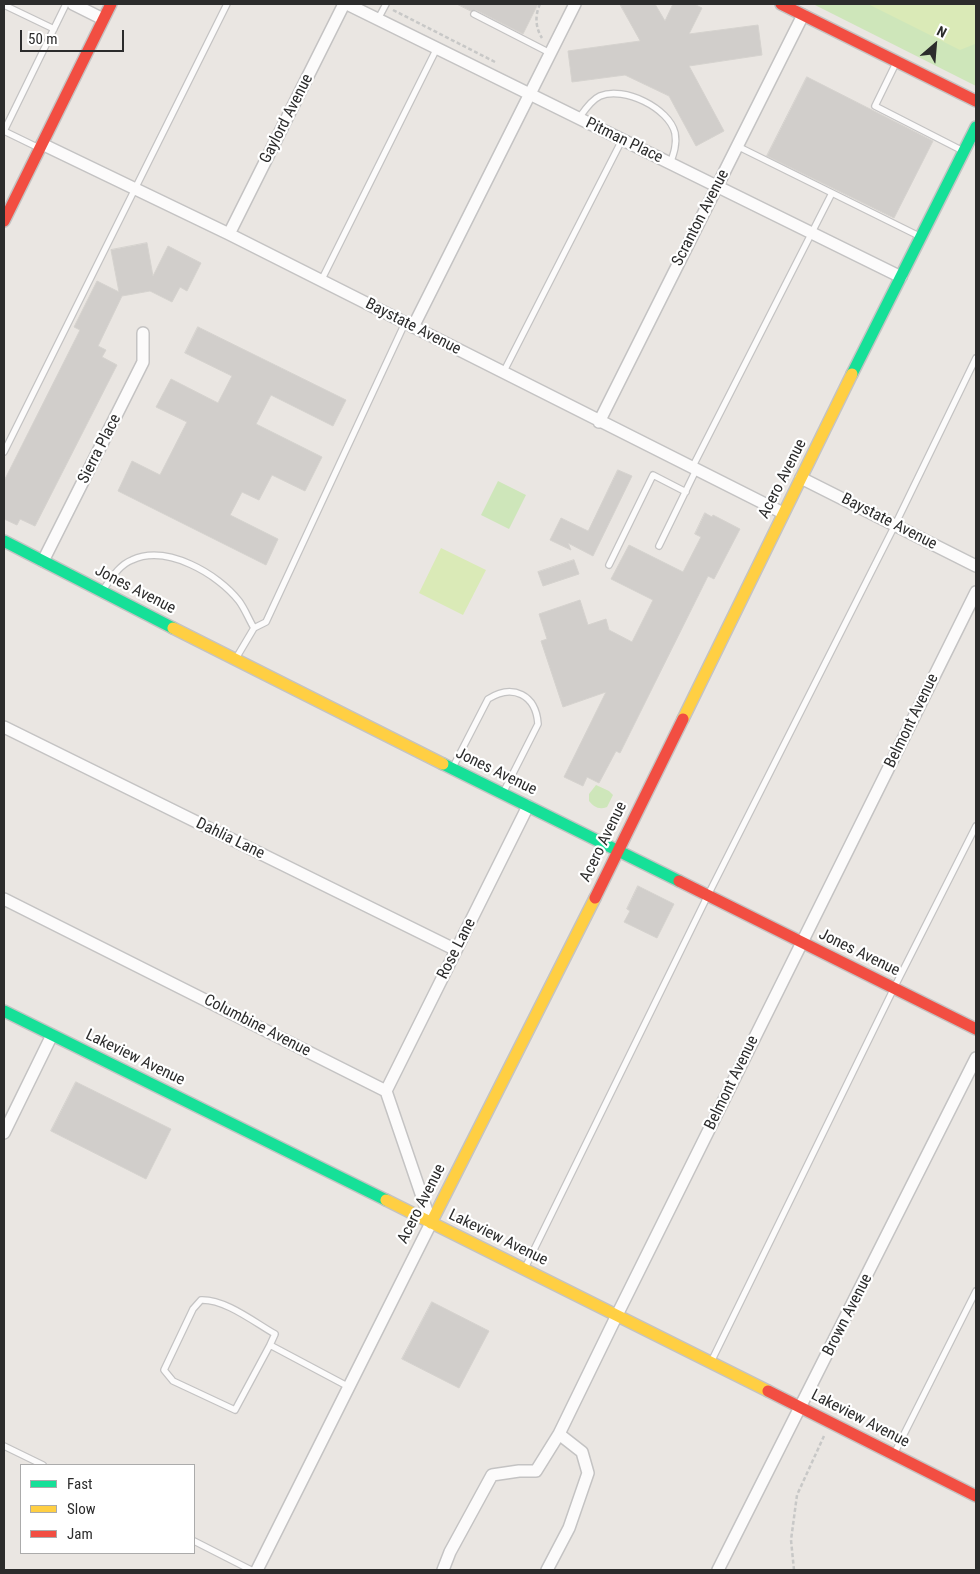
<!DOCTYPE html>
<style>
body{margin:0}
#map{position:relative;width:980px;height:1574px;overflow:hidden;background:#eae6e2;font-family:"Roboto Condensed",sans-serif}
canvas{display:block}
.frame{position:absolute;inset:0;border:5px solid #2c2c2c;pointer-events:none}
.legend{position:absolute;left:20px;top:1464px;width:175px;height:90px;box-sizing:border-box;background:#fff;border:1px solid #ababab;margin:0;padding:6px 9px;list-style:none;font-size:15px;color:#2c2c2c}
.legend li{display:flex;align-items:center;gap:10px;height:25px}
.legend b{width:25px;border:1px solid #ababab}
.north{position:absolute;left:910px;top:20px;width:50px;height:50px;-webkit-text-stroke:4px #fff;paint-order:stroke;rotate:27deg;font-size:14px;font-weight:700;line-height:20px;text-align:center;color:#2c2c2c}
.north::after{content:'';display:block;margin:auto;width:18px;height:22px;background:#2c2c2c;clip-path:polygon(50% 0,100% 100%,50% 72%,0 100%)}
.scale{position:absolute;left:20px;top:30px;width:104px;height:22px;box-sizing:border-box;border:2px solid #2c2c2c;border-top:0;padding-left:6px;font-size:15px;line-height:18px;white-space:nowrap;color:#2c2c2c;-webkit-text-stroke:4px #fff;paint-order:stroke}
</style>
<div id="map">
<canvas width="980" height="1574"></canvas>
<div class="frame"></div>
<ul class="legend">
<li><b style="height:6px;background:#16e098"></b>Fast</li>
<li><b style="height:6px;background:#ffcf43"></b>Slow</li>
<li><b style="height:6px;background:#f24e42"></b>Jam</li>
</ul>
<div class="north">N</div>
<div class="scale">50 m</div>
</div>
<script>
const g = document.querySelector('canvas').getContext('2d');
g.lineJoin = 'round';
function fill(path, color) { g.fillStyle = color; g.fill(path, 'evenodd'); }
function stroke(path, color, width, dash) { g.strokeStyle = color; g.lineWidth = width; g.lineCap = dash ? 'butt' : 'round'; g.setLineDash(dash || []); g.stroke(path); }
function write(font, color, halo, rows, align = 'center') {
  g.font = font + ' "Roboto Condensed",sans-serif'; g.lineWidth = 4.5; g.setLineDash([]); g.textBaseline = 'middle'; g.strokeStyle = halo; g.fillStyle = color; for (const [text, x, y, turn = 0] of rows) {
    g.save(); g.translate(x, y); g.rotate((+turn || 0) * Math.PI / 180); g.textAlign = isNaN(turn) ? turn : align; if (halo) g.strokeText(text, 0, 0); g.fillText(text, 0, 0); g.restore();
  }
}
const green = new Path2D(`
 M813,4H976V86Z
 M498,481L526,495L509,529L481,515Z
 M596,785L609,791L613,795L607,807C599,810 594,807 589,801V794Z`);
const pitch = new Path2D(`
 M868,4H976V41L975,44L960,50Z
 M441,548L486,570L463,615L419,593Z`);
const building = new Path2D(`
 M457,4H538L523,34L476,10L471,11Z
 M620,4H655L665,21L673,4H694L702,8L689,34L758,25L762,55L689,66L724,131L696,146L669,96L625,75L572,82L568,51L640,41Z
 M807,77L933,141L894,218L767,156Z
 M147,243L153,276L168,246L201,263L187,291L180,287L172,302L150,291L122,296L98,346L106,350L102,357L117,365L35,526L20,519L17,525L4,519V481L80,330L74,327L97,281L119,292L111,250Z
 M198,327L346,400L333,426L271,395L256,424L322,457L305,491L272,475L259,500L242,492L230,515L278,539L266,565L118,491L132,461L160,475L187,422L156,407L171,379L218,403L232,376L185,353Z
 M618,470L632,476L593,556L568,543L571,550L550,540L561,518L588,531Z
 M705,513L712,517L713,515L740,529L714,579L708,576L620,753L616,751L599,783L587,777L583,786L564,777L606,692L563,707L541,641L547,639L539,614L580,600L588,625L606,619L609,630L632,642L653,600L611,579L629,545L683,572L701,537L695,534Z
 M574,560L579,574L543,586L538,572Z
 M638,886L674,904L657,938L624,922L630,911L627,909Z
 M76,1082L171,1129L146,1179L51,1131Z
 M432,1302L489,1331L459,1388L402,1359Z`);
const path = new Path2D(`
 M540,4C535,15 535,27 542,38
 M393,10L497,63
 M794,1570L791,1540L797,1495L824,1436`);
const lane = new Path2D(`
 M4,5L54,29
 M474,14L550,53
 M378,19L386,4
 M896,63L875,106L963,151
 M579,118C584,111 591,100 600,96C624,86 669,108 675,133C677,144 674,153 670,164
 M737,146L919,236
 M39,148L4,131L66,4
 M321,281L437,48
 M503,373L622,140
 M4,452L227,4
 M692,468L832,193
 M659,546L696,470
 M609,565L653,475L686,492
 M103,590C111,579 119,565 132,560C167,544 218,574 239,601C245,609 249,620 254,628
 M235,660L254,628L266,622L405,323
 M453,767L488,699C513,683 536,695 538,724L503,793
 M525,1268L708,895L895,525L976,358
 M270,1345L275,1334C254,1322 225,1299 201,1300L193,1309L164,1370L173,1381L235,1410L270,1345L349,1387
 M711,1362L894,988L976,826
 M4,1446L43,1465
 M894,1454L976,1291
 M194,1541L251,1570`);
const street = new Path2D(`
 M73,4L103,19
 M347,4L901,277
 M42,144L229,234L783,513
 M229,234L344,4
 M413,327L575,4
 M599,422L803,15
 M801,478L976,566
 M43,561L143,362V333
 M4,727L456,950
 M4,899L386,1091L431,1223L257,1570
 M386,1091L528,806
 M4,1133L52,1035
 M443,1570L450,1552L492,1475L519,1471H536L559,1434
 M547,1570L569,1528L588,1473L582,1452L559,1434L617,1315L976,592
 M718,1570L976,1058`);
const fast = new Path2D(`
 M852,374L976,127
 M4,541L173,628
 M443,764L679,881
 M4,1011L386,1200`);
const slow = new Path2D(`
 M173,628L443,764
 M683,719L852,374
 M386,1200L768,1391
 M431,1223L595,898`);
const jam = new Path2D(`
 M781,4L976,101
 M4,221L111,4
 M679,881L976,1029
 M595,898L683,719
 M768,1391L976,1496`);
const streetNames = [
 ["Gaylord Avenue",287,119,-63],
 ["Pitman Place",624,141,26],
 ["Scranton Avenue",701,218,-63],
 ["Baystate Avenue",413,327,27],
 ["Sierra Place",100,449,-63],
 ["Acero Avenue",783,479,-63],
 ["Baystate Avenue",889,522,27],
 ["Jones Avenue",135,590,27],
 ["Belmont Avenue",912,721,-64],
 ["Jones Avenue",496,772,26],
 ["Dahlia Lane",230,839,26],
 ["Acero Avenue",604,842,-64],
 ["Rose Lane",457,949,-63],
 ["Jones Avenue",859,953,26],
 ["Columbine Avenue",257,1026,27],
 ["Lakeview Avenue",135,1058,26],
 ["Belmont Avenue",732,1083,-64],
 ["Acero Avenue",422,1204,-63],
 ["Lakeview Avenue",498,1238,26],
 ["Brown Avenue",848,1315,-63],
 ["Lakeview Avenue",860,1419,27]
];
fill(green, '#cee6ba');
fill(pitch, '#daeab7');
fill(building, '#d1cecb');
stroke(building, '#d5d2ce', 1);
stroke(lane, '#c4c3c3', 8);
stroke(street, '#c4c3c3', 14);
stroke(fast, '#c4c3c3', 14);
stroke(slow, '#c4c3c3', 14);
stroke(jam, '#c4c3c3', 14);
stroke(path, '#c8c8c7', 2.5, [4, 2.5]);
stroke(lane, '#fcfbfb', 5.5);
stroke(street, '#fcfbfb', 11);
stroke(fast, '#16e098', 11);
stroke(slow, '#ffcf43', 11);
stroke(jam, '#f24e42', 11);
write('16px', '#2c2c2c', '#fff', streetNames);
</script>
